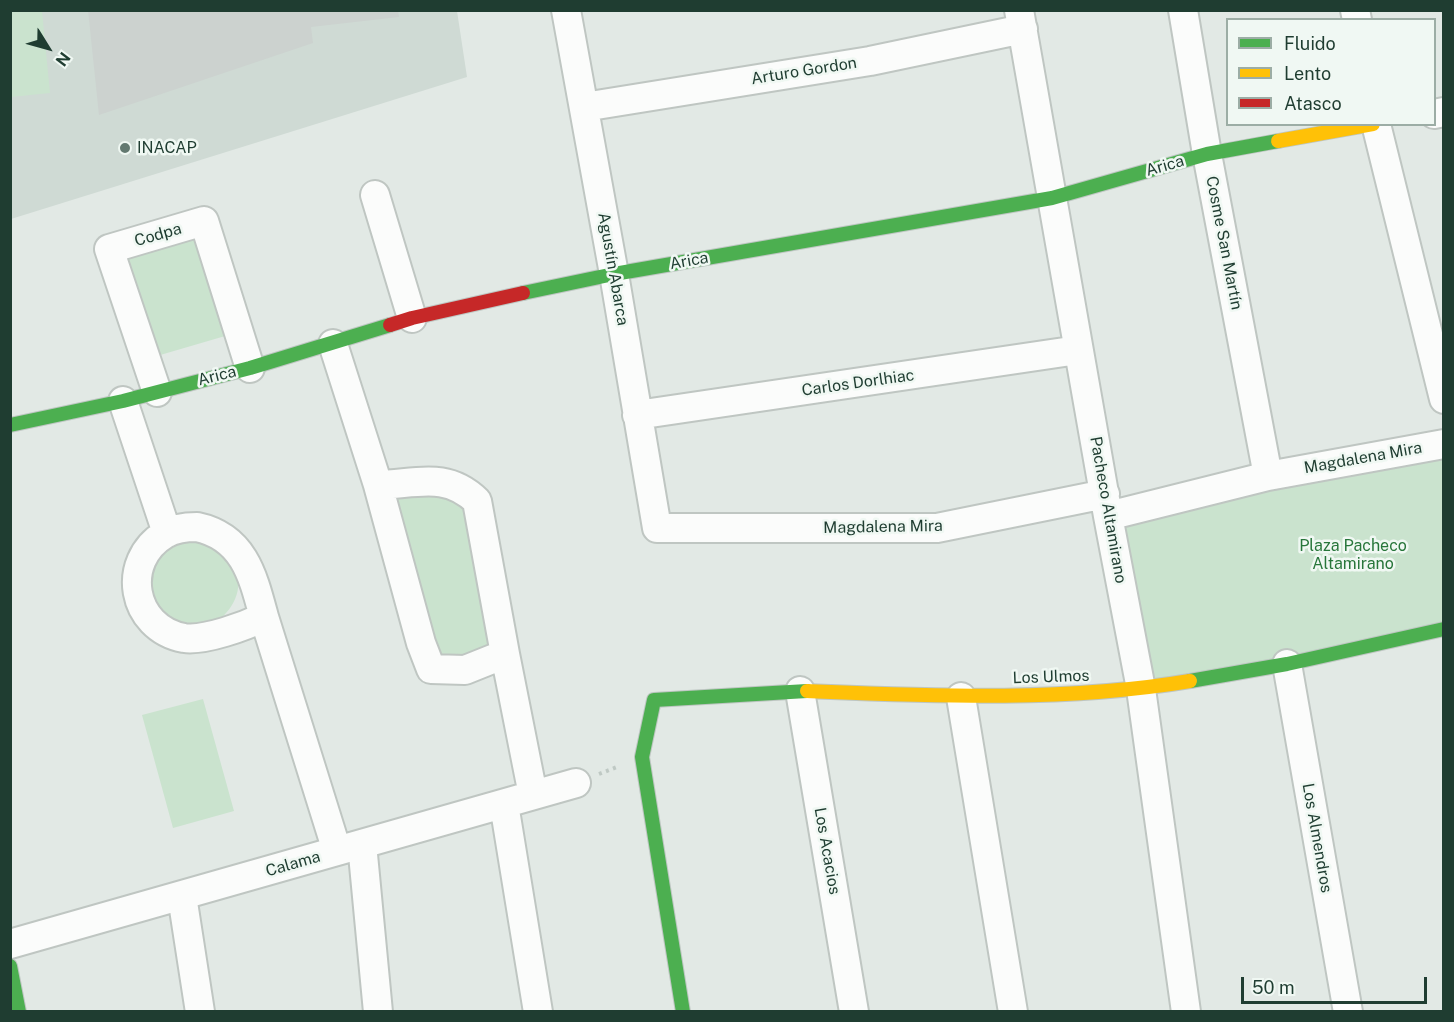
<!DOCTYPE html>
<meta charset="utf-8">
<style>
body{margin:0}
#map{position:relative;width:1454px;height:1022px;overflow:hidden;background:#e2e9e5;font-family:"Public Sans",sans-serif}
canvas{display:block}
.frame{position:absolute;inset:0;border:12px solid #1f3d31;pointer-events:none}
.legend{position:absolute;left:1226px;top:18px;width:210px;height:108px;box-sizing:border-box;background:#f0f8f3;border:2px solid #9cada5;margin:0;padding:8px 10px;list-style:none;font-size:18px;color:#1f3d31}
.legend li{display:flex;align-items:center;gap:12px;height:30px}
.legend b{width:30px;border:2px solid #9cada5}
.north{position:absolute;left:18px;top:18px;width:60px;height:60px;-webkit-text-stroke:4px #f0f8f3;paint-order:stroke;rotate:127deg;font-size:16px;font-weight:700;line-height:24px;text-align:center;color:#1f3d31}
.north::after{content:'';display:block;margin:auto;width:21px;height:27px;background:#1f3d31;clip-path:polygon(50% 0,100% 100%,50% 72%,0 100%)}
.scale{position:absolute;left:1241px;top:977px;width:186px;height:27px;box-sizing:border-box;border:3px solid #1f3d31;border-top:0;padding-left:8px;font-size:18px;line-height:21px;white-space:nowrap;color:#1f3d31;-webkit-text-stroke:4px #f0f8f3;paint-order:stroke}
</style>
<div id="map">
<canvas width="1454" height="1022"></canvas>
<div class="frame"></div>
<ul class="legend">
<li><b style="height:8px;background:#4caf50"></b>Fluido</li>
<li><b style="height:8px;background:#ffc107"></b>Lento</li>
<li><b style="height:8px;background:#c62828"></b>Atasco</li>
</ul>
<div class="north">N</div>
<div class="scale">50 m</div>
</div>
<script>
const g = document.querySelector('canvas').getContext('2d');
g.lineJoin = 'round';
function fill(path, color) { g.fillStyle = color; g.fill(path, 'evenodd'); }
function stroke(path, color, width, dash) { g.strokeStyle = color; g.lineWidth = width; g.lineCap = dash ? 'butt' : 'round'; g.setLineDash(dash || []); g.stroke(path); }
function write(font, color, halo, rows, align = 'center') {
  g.font = font + ' "Public Sans",sans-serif'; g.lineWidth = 5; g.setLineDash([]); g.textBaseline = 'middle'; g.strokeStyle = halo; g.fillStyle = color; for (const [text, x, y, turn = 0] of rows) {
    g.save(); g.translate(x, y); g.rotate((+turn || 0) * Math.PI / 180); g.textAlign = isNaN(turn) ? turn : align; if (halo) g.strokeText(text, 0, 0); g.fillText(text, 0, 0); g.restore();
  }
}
const built = new Path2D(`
 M11,11H457L467,77L11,219Z`);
const green = new Path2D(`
 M10,11H42L50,93L11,97Z
 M200,226L232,334L150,358L119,250Z
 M1443,444V628L1141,689L1108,516Z
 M406,488L477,501L492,647L465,670L437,662L392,506L398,494Z
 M183,537L220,546C225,555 236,569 238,580C241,599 223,623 204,627C195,629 180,625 171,624L148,599L149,566Z
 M203,699L234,811L173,828L142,715Z`);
const building = new Path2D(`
 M88,10H398L399,17L311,27L313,43L99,115Z`);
const path = new Path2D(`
 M599,774L617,767`);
const street = new Path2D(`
 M566,10L614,274L657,528H937L1105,494
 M1019,10L1108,516L1141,689L1186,1012
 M1183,10L1207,154L1268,476
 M1355,10L1357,20
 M584,107L870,61L1023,29
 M1434,114L1444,112
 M1376,124L1444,399
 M375,195L412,318
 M333,344L378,485L421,643L431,669L465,670L505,654
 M157,392L109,249L204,221L250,368
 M123,401L167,533
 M637,415L1078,350
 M378,485C416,484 446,471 477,501L505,654L533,795
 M1108,516L1268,476L1444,444
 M197,527C244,537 253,576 264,617C245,626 205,641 184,638C131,628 120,561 165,534C175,528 186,527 197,527Z
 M264,617L337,851
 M1287,664L1348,1012
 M800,691L854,1012
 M961,697L1013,1012
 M504,804L538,1012
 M362,844L378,1012
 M182,896L200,1012
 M10,944L576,783`);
const fast = new Path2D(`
 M523,293L614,274L1052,198L1207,154L1278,141
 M10,425L123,401L250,368L390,325
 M1190,681L1287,664L1444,629
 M10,966L19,1012
 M683,1012L642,757L654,700L807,691`);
const slow = new Path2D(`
 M1278,141L1373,124
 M807,691C933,696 1065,702 1190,681`);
const jam = new Path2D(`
 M390,325L412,318L523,293`);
const markers = [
 [125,148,6,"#637970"]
];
const streetNames = [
 ["Arturo Gordon",804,71,-9],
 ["Arica",1165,166,-16],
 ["Codpa",158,235,-16],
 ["Cosme San Martín",1224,243,79],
 ["Arica",689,261,-10],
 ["Agustín Abarca",613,269,80],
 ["Arica",217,376,-14],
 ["Carlos Dorlhiac",858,383,-8],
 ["Magdalena Mira",1363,458,-10],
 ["Pacheco Altamirano",1108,510,80],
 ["Magdalena Mira",883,527,-1],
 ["Los Ulmos",1051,677,-2],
 ["Los Almendros",1317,838,80],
 ["Los Acacios",827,851,80],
 ["Calama",293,864,-16]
];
const poiNames = [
 ["INACAP",137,148]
];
const parkNames = [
 ["Plaza Pacheco",1353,546],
 ["Altamirano",1353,564]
];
fill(built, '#cfdad4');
fill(green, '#cae3ce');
fill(building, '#ccd2cf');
stroke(street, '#bfc6c2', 32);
stroke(fast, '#bec6c2', 16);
stroke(slow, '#bec6c2', 16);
stroke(jam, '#bec6c2', 16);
stroke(path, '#bfc9c4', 4, [3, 4.5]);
stroke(street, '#fbfcfb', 28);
stroke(fast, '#4caf50', 14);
stroke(slow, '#ffc107', 14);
stroke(jam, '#c62828', 14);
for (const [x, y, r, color] of markers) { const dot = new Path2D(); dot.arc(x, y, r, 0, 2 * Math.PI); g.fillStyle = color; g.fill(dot); stroke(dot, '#f0f8f3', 2); }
write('16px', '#1f3d31', '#f0f8f3', streetNames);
write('16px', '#1f3d31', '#f0f8f3', poiNames, 'left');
write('16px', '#27763a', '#f0f8f3', parkNames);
</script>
